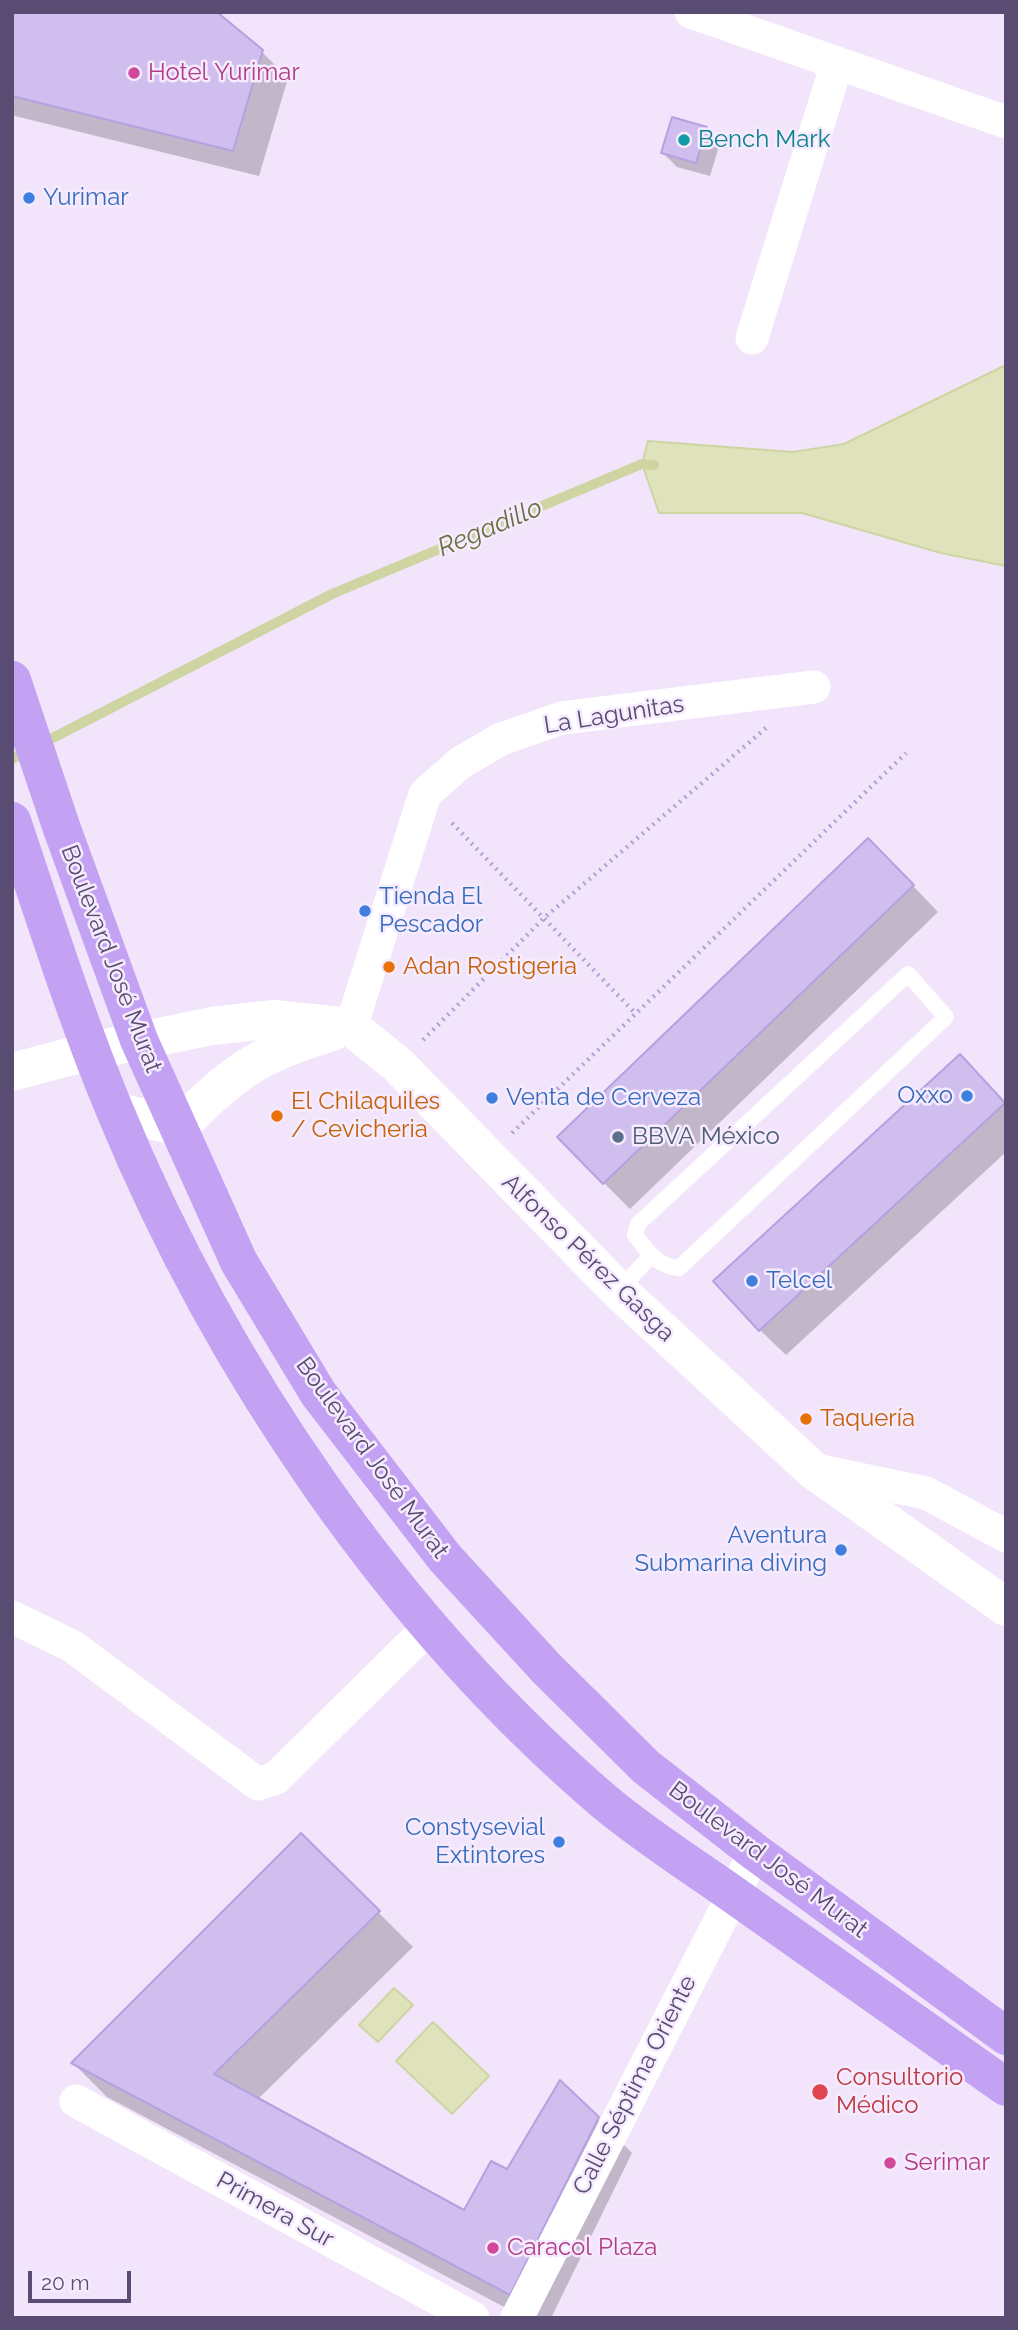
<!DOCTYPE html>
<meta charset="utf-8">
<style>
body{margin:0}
#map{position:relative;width:1018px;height:2330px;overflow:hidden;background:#f2e5fb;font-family:Raleway,sans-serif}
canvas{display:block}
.frame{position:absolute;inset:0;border:14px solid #584c72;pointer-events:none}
.scale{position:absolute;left:28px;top:2271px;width:103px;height:32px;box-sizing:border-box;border:4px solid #584c72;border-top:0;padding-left:9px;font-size:21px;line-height:24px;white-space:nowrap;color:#584c72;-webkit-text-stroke:5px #f6ebfe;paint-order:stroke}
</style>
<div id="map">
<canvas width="1018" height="2330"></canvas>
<div class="frame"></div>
<div class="scale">20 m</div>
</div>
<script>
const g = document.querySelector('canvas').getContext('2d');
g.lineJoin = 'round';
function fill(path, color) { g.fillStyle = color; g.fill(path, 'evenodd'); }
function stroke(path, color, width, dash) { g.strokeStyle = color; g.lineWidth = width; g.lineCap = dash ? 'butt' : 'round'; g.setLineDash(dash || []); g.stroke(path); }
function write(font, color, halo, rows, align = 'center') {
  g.font = font + ' Raleway,sans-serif'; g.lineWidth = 5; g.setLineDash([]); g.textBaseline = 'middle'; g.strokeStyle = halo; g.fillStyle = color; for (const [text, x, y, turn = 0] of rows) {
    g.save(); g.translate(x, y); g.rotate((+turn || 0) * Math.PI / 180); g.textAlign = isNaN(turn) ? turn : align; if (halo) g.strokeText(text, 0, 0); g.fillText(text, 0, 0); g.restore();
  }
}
const water = new Path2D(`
 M1006,365V566L941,553L802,513H659L642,464L648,441L793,452L844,444Z
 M394,1988L413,2005L378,2042L359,2025Z
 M433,2022L489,2076L452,2114L396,2061Z`);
const shadow = new Path2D(`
 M12,12L261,51L288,78L259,176L15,116L12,112Z
 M706,129L720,143L710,176L677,167L663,153Z
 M894,866L938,912L630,1209L604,1183Z
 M986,1082L1006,1104V1152L786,1355L760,1330Z
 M301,1835L413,1947L257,2100L465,2212L508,2171L598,2119L632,2153L551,2318H525L107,2097L73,2063Z`);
const stream = new Path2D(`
 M12,759L332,594L642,464L654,465`);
const building = new Path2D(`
 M12,12H217L263,50L233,151L12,96Z
 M672,117L707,127L696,163L661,153Z
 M868,838L914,885L603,1184L557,1137Z
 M960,1054L1005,1103L759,1331L713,1281Z
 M301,1833L380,1911L214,2074L464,2210L491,2161L507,2169L560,2080L599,2117L510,2295L71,2063Z`);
const path = new Path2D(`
 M452,823L636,1014
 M423,1040L544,918L766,728
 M512,1133L906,753`);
const service = new Path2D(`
 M908,974L946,1017L679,1268C657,1266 648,1252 635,1235L638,1224Z
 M619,1290L651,1256`);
const minor = new Path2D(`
 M691,12L1006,122
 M752,338L837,63
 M351,1027L425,794L460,763L501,739L562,718L814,687
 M815,1470L926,1493L1006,1536
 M12,1617L72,1646L258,1784L276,1778L430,1626
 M76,2101L473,2318
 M517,2318L755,1852`);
const tertiary = new Path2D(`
 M12,1072L91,1051L212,1026L274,1019L351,1027L398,1065L618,1290L813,1470L1006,1607
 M115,1111L179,1127C233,1072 258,1054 332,1032`);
const trunk = new Path2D(`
 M12,680L62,829L139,1040L239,1262L318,1393L445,1558L546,1668L646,1767L755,1852L1006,2036
 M12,821C45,918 75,1015 115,1111C221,1368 393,1622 606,1803C648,1838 696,1868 741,1900C829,1962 918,2025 1006,2087`);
const markers = [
 [134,73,7,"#d1479c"],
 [684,140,7,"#0f9aa8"],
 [29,198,7,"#3f7fe0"],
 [365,911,7,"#3f7fe0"],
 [389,967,7,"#e8710a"],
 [967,1096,7,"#3f7fe0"],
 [492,1098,7,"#3f7fe0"],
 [277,1116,7,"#e8710a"],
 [618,1137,7,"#5c6f8a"],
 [752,1281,7,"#3f7fe0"],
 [806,1419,7,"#e8710a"],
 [841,1550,7,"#3f7fe0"],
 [559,1842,7,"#3f7fe0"],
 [820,2092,9,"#e0444e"],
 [890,2163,7,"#d1479c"],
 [493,2248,7,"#d1479c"]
];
const hotelNames = [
 ["Hotel Yurimar",148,73],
 ["Serimar",904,2163],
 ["Caracol Plaza",507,2248]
];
const cultureNames = [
 ["Bench Mark",698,140]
];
const shopNames = [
 ["Yurimar",43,198],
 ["Tienda El",379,897],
 ["Pescador",379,925],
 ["Oxxo",953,1096,"right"],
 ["Venta de Cerveza",506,1098],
 ["Telcel",766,1281],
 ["Aventura",827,1536,"right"],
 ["Submarina diving",827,1564,"right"],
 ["Constysevial",545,1828,"right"],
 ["Extintores",545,1856,"right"]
];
const streetNames = [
 ["La Lagunitas",614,715,-9],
 ["Boulevard José Murat",111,959,69],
 ["Alfonso Pérez Gasga",588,1258,44],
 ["Boulevard José Murat",372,1458,54],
 ["Boulevard José Murat",768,1860,37],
 ["Calle Séptima Oriente",635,2085,-63],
 ["Primera Sur",275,2210,29]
];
const foodNames = [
 ["Adan Rostigeria",403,967],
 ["El Chilaquiles",291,1102],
 ["/ Cevicheria",291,1130],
 ["Taquería",820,1419]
];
const serviceNames = [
 ["BBVA México",632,1137]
];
const healthNames = [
 ["Consultorio",836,2078],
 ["Médico",836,2106]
];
const waterNames = [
 ["Regadillo",490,528,-23]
];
fill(water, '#dfe3bb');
stroke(water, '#ced4a2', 2);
fill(shadow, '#0003');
stroke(stream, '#ced4a2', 10);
fill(building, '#d0bfee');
stroke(building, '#b6a0e0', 2);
stroke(path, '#b3a2d3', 4.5, [2, 5]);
stroke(service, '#fff', 16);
stroke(minor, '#fff', 33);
stroke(tertiary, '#fff', 38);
stroke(trunk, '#c3a1f3', 38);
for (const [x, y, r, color] of markers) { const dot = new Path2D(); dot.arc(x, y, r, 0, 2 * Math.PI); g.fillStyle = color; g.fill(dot); stroke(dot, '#f6ebfe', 2.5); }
write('24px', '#b23c85', '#f6ebfe', hotelNames, 'left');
write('24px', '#0d838f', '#f6ebfe', cultureNames, 'left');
write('24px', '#366cbe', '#f6ebfe', shopNames, 'left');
write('24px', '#584c72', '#f6ebfe', streetNames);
write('24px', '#c56008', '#f6ebfe', foodNames, 'left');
write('24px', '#4e5e75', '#f6ebfe', serviceNames, 'left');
write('24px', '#be3a42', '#f6ebfe', healthNames, 'left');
write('italic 26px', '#69703e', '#f6ebfe', waterNames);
</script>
